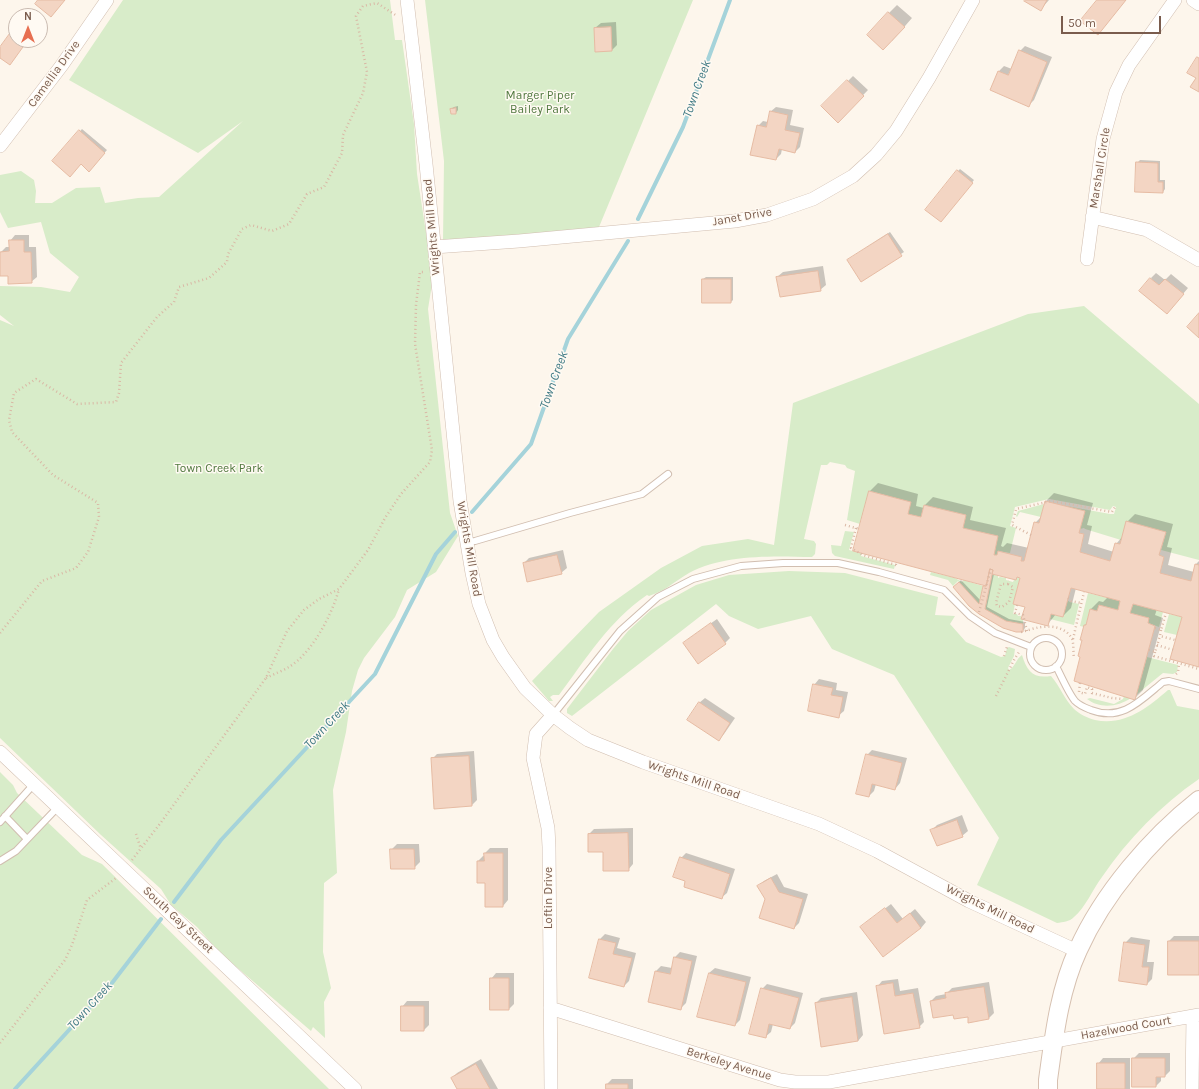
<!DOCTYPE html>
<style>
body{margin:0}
#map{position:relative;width:1199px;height:1089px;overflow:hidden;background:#fdf6ec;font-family:Karla,sans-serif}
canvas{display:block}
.north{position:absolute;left:8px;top:8px;width:40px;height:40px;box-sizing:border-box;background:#fffaf3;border:1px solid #cabbb1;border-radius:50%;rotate:0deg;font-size:11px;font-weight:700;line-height:16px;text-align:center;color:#7a5c4d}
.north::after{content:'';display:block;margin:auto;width:14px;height:18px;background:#e76f51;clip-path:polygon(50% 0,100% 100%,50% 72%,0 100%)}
.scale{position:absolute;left:1061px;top:16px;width:100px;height:18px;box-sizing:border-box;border:2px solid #7a5c4d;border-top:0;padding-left:5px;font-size:12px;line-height:14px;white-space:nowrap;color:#7a5c4d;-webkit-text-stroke:3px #fffaf3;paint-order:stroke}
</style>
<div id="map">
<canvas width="1199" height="1089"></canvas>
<div class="north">N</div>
<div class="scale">50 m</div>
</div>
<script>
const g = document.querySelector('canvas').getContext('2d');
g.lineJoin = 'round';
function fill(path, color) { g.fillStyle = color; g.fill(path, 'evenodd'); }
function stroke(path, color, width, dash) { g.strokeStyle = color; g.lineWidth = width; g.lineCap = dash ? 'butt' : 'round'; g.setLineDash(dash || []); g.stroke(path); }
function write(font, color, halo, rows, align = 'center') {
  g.font = font + ' Karla,sans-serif'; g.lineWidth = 3; g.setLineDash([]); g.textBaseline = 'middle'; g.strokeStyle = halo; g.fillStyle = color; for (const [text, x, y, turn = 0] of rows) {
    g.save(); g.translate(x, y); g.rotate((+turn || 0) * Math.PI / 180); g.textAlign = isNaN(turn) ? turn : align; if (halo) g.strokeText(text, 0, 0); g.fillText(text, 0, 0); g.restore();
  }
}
const green = new Path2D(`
 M123,0H390L395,40H402L414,124L417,174L433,278L428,309L450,513L458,536L436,572L407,590L395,617L364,658L358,670L352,691L346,732L333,790L337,873L324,883L323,952L331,988L324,1002L325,1038L313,1027L311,1031L219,952L197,927L171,905L161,889L101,835L0,738V320L14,326L0,315V286L41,287L70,292L79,277L50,253L41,222L8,228L0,212V175L21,171L34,180L36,191L35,203H52L76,188L100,187L105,203L138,198L159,197L243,121L198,153L69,80Z
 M425,0H693L599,227L451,243L443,241L444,161Z
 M1084,306L1199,404V560L1161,550L1166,532L1121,540L1085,529L1084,528L1080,529L1085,511L1061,505L1110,514H1114L1116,507L1113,506L1110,510L1049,499L1015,507L1010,526L1016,528L1010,553L998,551L997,555H994L998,536L963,528L966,515L924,505L921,517L908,514L910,502L870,491L860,524L847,520L855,471L847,468L845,465L830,462L827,465H821L804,539L814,541L816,544L815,554L812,557C773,556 724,554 689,573C682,577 675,582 668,587C662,591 656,593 649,596L647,595C609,621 586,659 559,695H553L550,697L553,701H549L532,681L599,612L661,568L702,546L748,539L774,545L793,403L1028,314Z
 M1044,504L1041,517L1020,512L1017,517L1016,516L1018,511Z
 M845,531L854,532L849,550L861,553V556L895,565L894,569L835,556L832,553L831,545L841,546Z
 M789,571L845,573L938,597L935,615L955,616L950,624L966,642L1001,657L1005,656L1007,648L1009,647L1015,649L1014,656L1008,668L1009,670C1015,667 1016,659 1022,655C1027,671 1033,679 1051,676C1060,686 1064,699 1074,709C1079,714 1088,718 1095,720C1125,726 1147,708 1168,690H1170L1177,706L1199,710V779C1161,805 1128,839 1102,877C1093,889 1085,908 1074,917C1069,922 1063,922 1057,923L977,885L999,838L894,675L832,649L811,616L758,629L729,616L716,604L572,716L567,713V709L613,649L628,631L651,610L696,585L729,575Z
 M931,572L955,578L962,582L963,580L983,586L979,604L958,581L953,586L948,580L930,575Z
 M992,574L998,576V578L1000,577L1006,578V580L1013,582L1014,580H1016L1017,577L1020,578L1013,604H1015L1013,614H1017L1018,616H1021V619L1023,620V624L1006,621L985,610Z
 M1088,593L1120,601L1118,610L1099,605L1097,611L1090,609L1086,625H1084V627L1080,626Z
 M1067,600L1070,602L1079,604L1074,625L1050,619L1051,614L1063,617Z
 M1133,604L1163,612L1159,627L1148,623L1149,618L1130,613Z
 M1169,614L1182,617L1177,635L1164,632Z
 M1147,657L1178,665L1177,672L1173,674L1163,673L1136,695Z
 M1124,696L1131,698C1118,707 1100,709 1087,699L1090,698L1114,704L1123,699Z
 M0,772L13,785L17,793L82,855L102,864L329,1089H0Z`);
const shadow = new Path2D(`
 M1026,0H1049L1041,9Z
 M897,5L912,18L892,41L889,13Z
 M616,22L617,45L612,50L595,28L601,23Z
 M1025,46L1052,57L1034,100L1029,105L999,71L1004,66L1012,69L1020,51Z
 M853,76L868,90L838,121L823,106Z
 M458,106V110L456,113L451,109L454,107Z
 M776,107L793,110L790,125L804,128L800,147L795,152L782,149L781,154L776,159L758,126L763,121L768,122L770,112Z
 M82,129L107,150L89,170L81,163L53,161Z
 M1140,160L1160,161V180H1165V189L1163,192L1137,163Z
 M960,169L974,180L943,219L958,171Z
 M890,232L904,252L861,280L848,260Z
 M15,235H29V247H36L37,277L31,282L9,275L1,252L6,247H10V241Z
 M823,266L826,285L820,290L777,277L783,272Z
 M1156,273L1165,280L1171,274L1188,288L1167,313L1151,278Z
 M706,277H733V300L731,302L703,279Z
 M878,483L918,494L916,506L924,508L925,505L933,497L973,507L970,520L1006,528L1001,546L1003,547L1007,543L1029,548L1035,523L1042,516L1046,501L1054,493L1093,503L1087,525L1092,526L1088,544L1114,552L1116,544L1123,536L1127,522L1135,514L1173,524L1167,547L1172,548L1168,565L1194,572L1196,564L1199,561V666L1183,616L1157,609L1155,615L1163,618L1143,690L1135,698L1082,656L1085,625L1088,623L1091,609L1099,601L1103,602L1108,597L1076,588L1071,608L1063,616L1056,614L1048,624L1026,606L1021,577L1018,576L1015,579L994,574L987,607L1009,619L1025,622V628L1023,631L1004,627L954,587L961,580L981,601L985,585L855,550L870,491Z
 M563,550L567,568L561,573L524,563L529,558Z
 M717,619L730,638L725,643H684L690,638Z
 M819,679L837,683L836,690L848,692L844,711L838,716L814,685Z
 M705,698L735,718L724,734L719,739L699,703Z
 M872,750L907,758L900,783L895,789L876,784L874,791L869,796L867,755Z
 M474,751L477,800L471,806L432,759L437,754Z
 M962,815L968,831L962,836L932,830L937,825Z
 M633,828V864L628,870L604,851L589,834L594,829Z
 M397,844H419L420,862L414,868L391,850Z
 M490,848H508V900L503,906L486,882H478V861L483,856H485V853Z
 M686,853L735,869L727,893L721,898L686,881L681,858Z
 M777,874L784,887L808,894L799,923L794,928L766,899L759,886L764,881Z
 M891,904L903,919L915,909L926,922L921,928L867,922Z
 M605,934L620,938L617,948L636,953L629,981L624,986L590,978L600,939Z
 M1174,936H1199V974L1169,941Z
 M1131,937L1150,940L1147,962H1154L1152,979L1147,984L1125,943Z
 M680,952L697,956L686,1003L680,1009L649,1001L656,971L661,966L672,968L675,957Z
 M715,968L751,977L740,1020L735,1025L709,973Z
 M496,973H514V1004L509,1009L491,979Z
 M898,979L900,991L918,988L924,1022L919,1027L877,987L882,981Z
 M989,982L994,1013L989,1018L954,1014L931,1001L936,996L946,994L952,988Z
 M767,984L803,993L795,1023L790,1028L773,1024L771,1032L765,1037L762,989Z
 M857,992L863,1035L858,1041L816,1003L821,998Z
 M407,1001H429V1025L424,1030L402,1007Z
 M1139,1053H1170V1071L1165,1076H1161V1081L1156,1086L1133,1059Z
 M1103,1058H1130V1089H1098V1064Z
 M481,1059L498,1089H458L452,1078L457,1073Z
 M612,1079H633V1089H607V1084Z`);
const stream = new Path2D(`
 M638,219L683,127L730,0
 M472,512L531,444L568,339L628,241
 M174,902L221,840L375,674L436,554L455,532
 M15,1089L112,983L161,919`);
const building = new Path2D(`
 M38,0H65L51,17L35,4Z
 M1025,0H1047L1041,11L1024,1Z
 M1097,0H1126L1098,35L1080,21Z
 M888,12L905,27L883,50L867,35Z
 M16,25V40H28L10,65L0,58V47Z
 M611,27L612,51L595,52L594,28Z
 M1019,50L1047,62L1029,107L990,90L998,71L1008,75Z
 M1197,57L1199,58V92L1190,87L1196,78L1187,73Z
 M847,80L864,96L838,123L821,106Z
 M456,108V114H451L450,109Z
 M770,111L788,115L785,130L800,133L795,153L779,149L776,160L750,155L757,125L766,127Z
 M79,130L105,153L89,172L81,164L70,177L52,161Z
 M1136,162L1158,163V182H1163V193L1135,192Z
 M957,170L973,183L941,222L925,210Z
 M888,234L902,256L861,282L847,260Z
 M9,240H24V252H31L32,283L8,284V276H0V252L9,251Z
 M818,271L821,291L780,297L776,277Z
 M1150,278L1159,285L1165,279L1184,294L1167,314L1139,291Z
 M702,279H731V303H702Z
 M1199,313V338L1187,327Z
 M869,491L911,502L908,514L921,517L924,505L966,515L963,528L998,536L994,555H997L998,551L1022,557L1021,561H1024L1034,522L1039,523L1045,501L1085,511L1079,533L1084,534L1080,552L1110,561L1115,543L1120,544L1126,521L1166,532L1159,555L1164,557L1160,573L1191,581L1195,564L1199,565V667L1170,659L1182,617L1133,604L1130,613L1149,618L1148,623L1155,626L1135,700L1074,681L1080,657L1078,656L1082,640H1080L1084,625H1086L1090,609L1097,611L1099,605L1118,610L1120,601L1071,588L1063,617L1051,614L1048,626L1021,619L1025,607L1013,604L1020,578L1017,577L1016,580L992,574L993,570L990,569L986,586L853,551Z
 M557,555L562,574L527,582L523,563Z
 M990,569L993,570L985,609L1006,621L1023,624V632H1016L1003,628L979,614L969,606L953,587L959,582L979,604L983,586H986Z
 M711,623L726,644L698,664L683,643Z
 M813,684L833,688L831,695L843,697L839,718L808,711Z
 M699,702L730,723L719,741L687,720Z
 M866,754L902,763L895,790L872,784L869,797L856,794Z
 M469,756L472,806L434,809L431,758Z
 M957,820L963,837L937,846L930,830Z
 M628,833L629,871H603V852H588V834Z
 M390,849H414L415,869H391Z
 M484,853H503V907H485V883H477V861H484Z
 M680,857L730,874L722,899L684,887L685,881L673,877Z
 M771,878L779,892L803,899L794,929L759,918L765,899L757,886Z
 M885,908L897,923L910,913L921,928L883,957L860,927Z
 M599,939L616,943L613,954L632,958L624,987L589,978Z
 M1168,941H1199V975H1168Z
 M1124,942L1145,945L1142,967H1149L1147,985L1119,981Z
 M674,957L692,961L681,1010L648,1002L655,971L670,974Z
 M709,973L746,982L735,1026L697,1017Z
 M490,978H509V1010H490Z
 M893,983L895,996L913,993L920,1028L884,1034L876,986Z
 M984,987L989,1019L968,1023V1017L954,1019L953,1015L933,1018L930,1001L946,998L945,993Z
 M761,988L799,998L790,1029L769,1024L766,1038L749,1034Z
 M852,997L858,1041L821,1047L815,1003Z
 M401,1006H424V1031H401Z
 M1132,1058H1165V1077H1156V1087H1132Z
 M1097,1063H1125V1089H1097Z
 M476,1064L490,1089H457L451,1078Z
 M606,1084H628V1089H606Z`);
const path = new Path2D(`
 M845,525L859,529
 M856,528L851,548L863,555L896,565V568
 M1031,535L1012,525L1016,509L1051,501L1112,512L1115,507
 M1008,584L1013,587L1009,602L1002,607L997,606L996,603L1001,584H1008L1009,581
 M1068,598L1071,601L1081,603
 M1017,605L1015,613L1023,615L1027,631
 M979,612L991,569
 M1155,628L1161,630L1166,613
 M1161,630L1160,636L1175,640
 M1021,632C1026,631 1031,629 1036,628C1048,625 1066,626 1072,639C1074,644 1073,652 1074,658
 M0,633L42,581L76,568L88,552L99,517L98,503L53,475L12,432L9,420L14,393L36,379L77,404L116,402L119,393L121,363L157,317L174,302L179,287L209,278L227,262L228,254L242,229L251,225L272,231L289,224L307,194L324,187L342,153L343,135L363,93L367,72L356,16L363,6L377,3L397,16
 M1073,639L1084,592
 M1157,645L1173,650
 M1149,650L1155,652L1160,636
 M1155,652L1154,656L1199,669
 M1004,656L1007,647
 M1176,674L1178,672L1179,664
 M266,678C274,674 282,671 289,667C312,653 332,615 339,589
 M1080,683L1079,692L1085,694L1087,687L1092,689V693L1112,698L1123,699
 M996,696L1014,660L1019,652L1018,651
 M136,834L141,849
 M132,860L159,825L266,678L287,631L304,610L319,599L339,589L368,550L385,518L401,494L430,462L432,450L415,344L416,305L420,272H425
 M0,1043L65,960L72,945L87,900L116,878`);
const service = new Path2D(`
 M466,542L475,541L570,513L642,494L668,474
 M1030 654a16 16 0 1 1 32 0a16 16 0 1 1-32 0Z
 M1056,666C1061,676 1069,694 1075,701C1080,706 1086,708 1091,710C1122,722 1141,700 1163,682L1169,681L1199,689
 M553,715L620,631L658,597L693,579L741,566L783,563H838L879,572L944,590L970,616L995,633L1031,647
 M5,816L27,839
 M0,822L34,784
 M0,861L16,851L58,807`);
const minor = new Path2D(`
 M407,0L426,164L460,501L472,573L479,604L493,640L503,657L525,688L553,715L570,728L588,740L643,762L819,824L877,851L969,901L1077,951
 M1193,0L1199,4
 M0,146L62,65L107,0
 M1092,217L1147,230L1199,260
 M434,247L519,241L735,221L767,215L813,199L853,176L876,155L896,131L929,78L973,0
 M1087,259L1103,139L1116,92L1129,65L1175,0
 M0,752L355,1089
 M550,1008L780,1080L795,1082H829L1199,1015
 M551,1089L549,847L548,828L533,758L536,734L553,715
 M1192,1089L1193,1016`);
const secondary = new Path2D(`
 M1048,1089V1080C1054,1037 1059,991 1078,950C1103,894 1151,838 1199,800`);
const streetNames = [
 ["Camellia Drive",54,74,-54],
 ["Marshall Circle",1100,168,-81],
 ["Janet Drive",742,217,-10],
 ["Wrights Mill Road",432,227,-95],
 ["Wrights Mill Road",469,549,80],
 ["Wrights Mill Road",694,780,19],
 ["Loftin Drive",549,898,-90],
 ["Wrights Mill Road",990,909,26],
 ["South Gay Street",178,920,43],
 ["Hazelwood Court",1126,1028,-10],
 ["Berkeley Avenue",729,1064,17]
];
const parkNames = [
 ["Marger Piper",540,96],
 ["Bailey Park",540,110],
 ["Town Creek Park",219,469]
];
const waterNames = [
 ["Town Creek",697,89,-70],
 ["Town Creek",554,380,-70],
 ["Town Creek",327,725,-47],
 ["Town Creek",90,1006,-48]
];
fill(green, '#d8ecc9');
fill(shadow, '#0003');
stroke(stream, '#a5d3da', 4);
fill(building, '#f3d5c3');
stroke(building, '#e6bba3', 1);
stroke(service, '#d1beb0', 8);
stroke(minor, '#d1beb0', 14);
stroke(secondary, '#d6c0b0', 20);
stroke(path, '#d9b8a5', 2.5, [1, 3]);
stroke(service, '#fff', 6);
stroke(minor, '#fff', 13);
stroke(secondary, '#fff', 18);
write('12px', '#7a5c4d', '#fffaf3', streetNames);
write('12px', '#537a41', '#fffaf3', parkNames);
write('italic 13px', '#437c86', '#fffaf3', waterNames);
</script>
